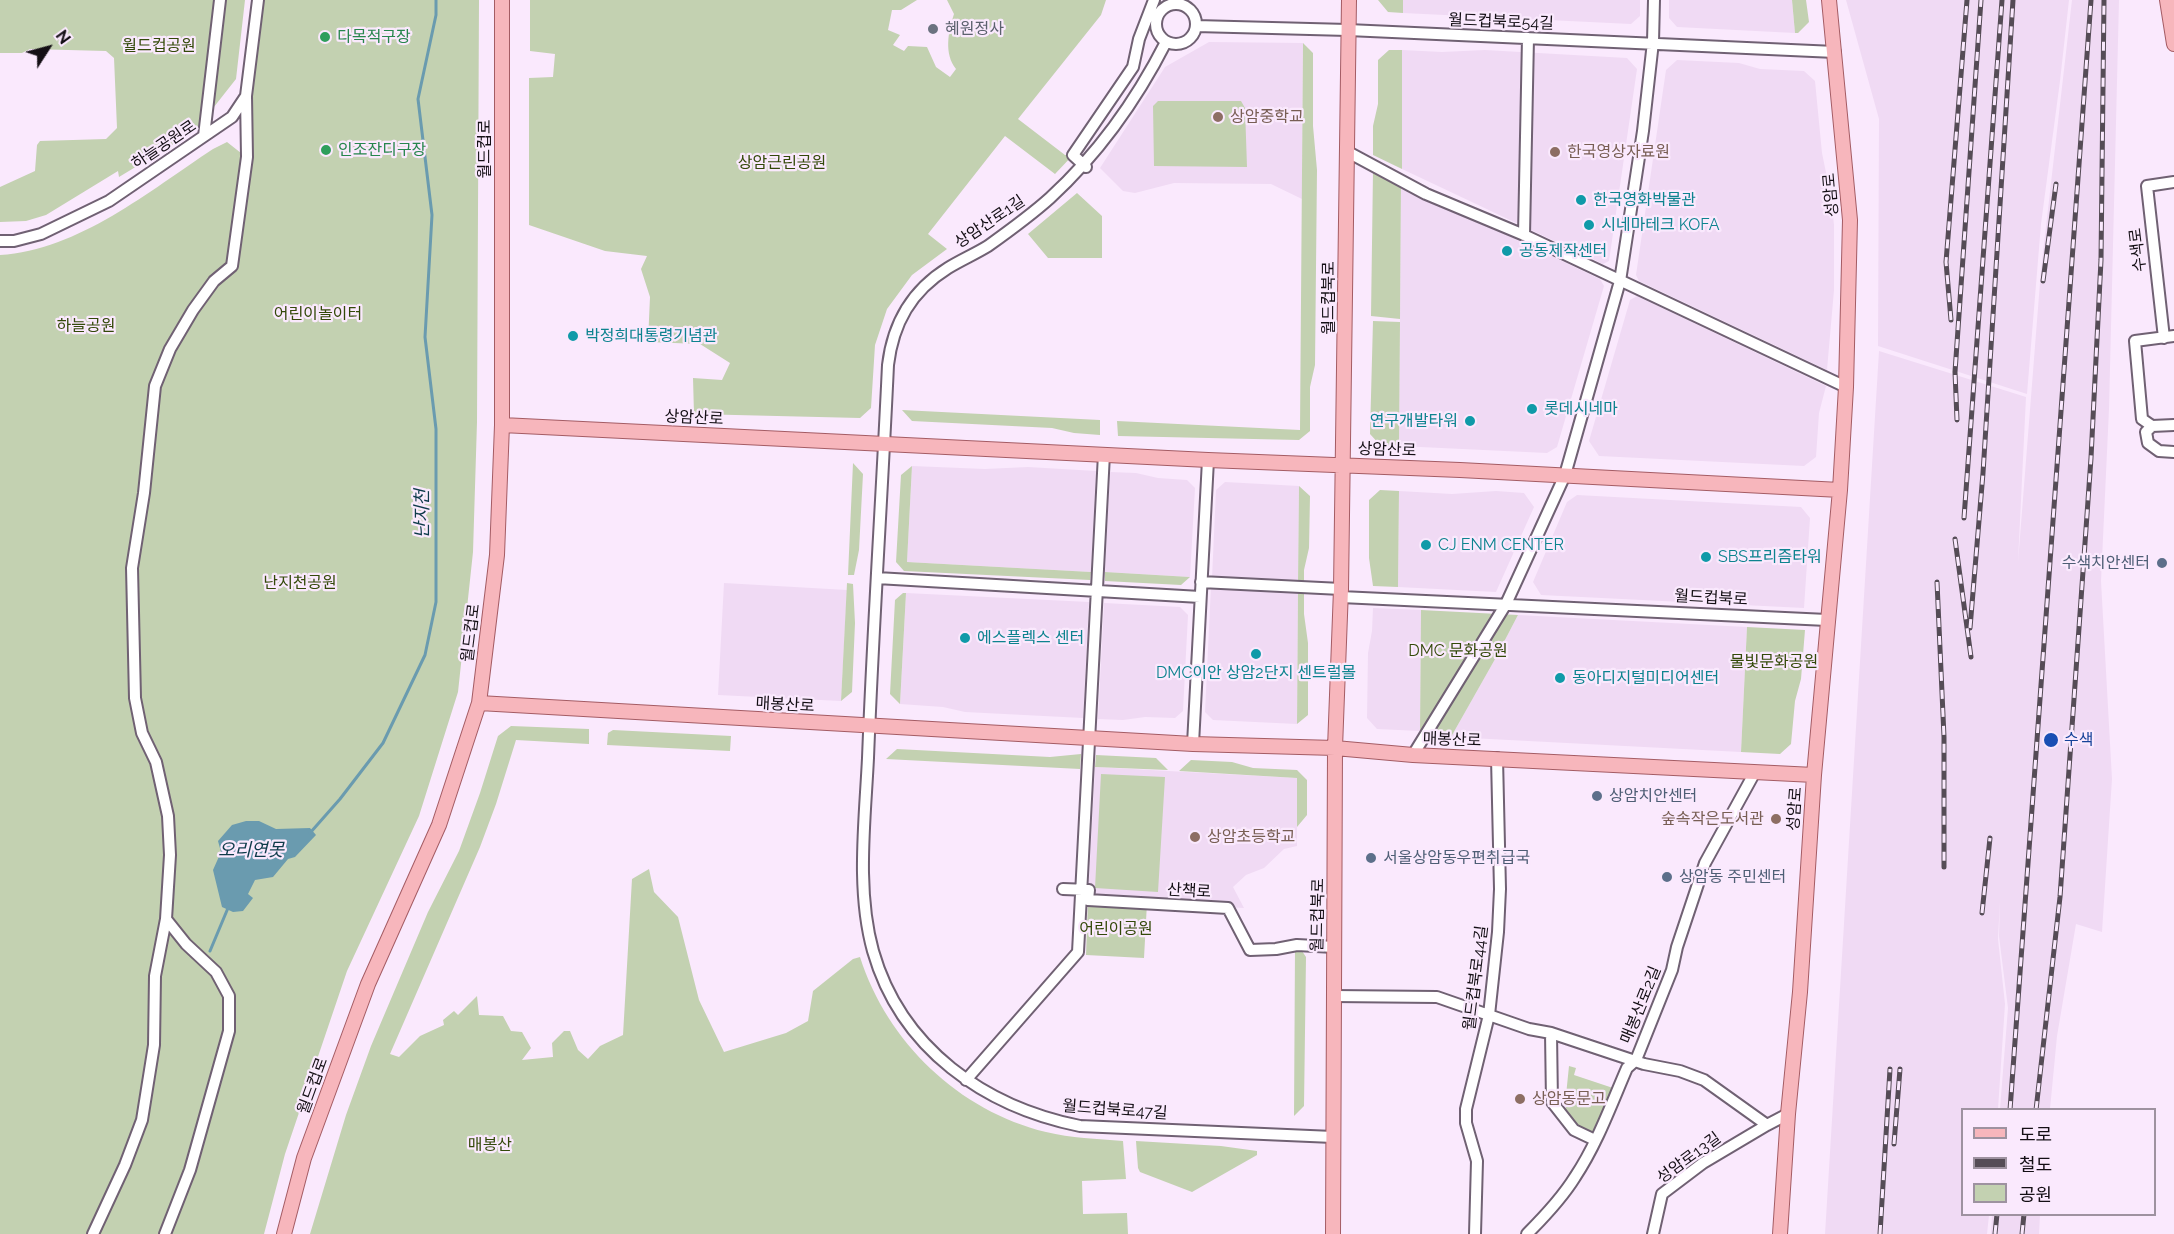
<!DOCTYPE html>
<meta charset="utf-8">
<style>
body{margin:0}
#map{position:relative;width:2174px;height:1234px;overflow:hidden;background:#fae9fd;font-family:Raleway,"Noto Sans KR",sans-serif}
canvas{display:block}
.legend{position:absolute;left:1961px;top:1108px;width:195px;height:108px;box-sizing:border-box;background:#fae9fd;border:2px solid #9e92a0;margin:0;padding:8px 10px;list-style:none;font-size:18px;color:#140f15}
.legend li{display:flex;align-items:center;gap:12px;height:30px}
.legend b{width:30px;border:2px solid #9e92a0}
.north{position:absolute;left:18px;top:18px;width:60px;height:60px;-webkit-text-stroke:4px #fae9fd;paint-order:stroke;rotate:54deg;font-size:16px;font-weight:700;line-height:24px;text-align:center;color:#140f15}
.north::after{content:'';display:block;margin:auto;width:21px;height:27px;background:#140f15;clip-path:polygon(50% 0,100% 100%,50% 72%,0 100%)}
</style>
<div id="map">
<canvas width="2174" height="1234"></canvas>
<ul class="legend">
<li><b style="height:8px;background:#f7b6bc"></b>도로</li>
<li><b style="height:8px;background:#554c56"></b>철도</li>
<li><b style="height:16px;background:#c3d1b1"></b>공원</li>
</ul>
<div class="north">N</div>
</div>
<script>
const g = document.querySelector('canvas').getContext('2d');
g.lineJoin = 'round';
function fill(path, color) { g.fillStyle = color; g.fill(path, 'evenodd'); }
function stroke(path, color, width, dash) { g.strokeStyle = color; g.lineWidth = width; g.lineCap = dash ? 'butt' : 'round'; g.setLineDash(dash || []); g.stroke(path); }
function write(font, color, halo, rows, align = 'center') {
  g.font = font + ' Raleway,"Noto Sans KR",sans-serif'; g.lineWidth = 4.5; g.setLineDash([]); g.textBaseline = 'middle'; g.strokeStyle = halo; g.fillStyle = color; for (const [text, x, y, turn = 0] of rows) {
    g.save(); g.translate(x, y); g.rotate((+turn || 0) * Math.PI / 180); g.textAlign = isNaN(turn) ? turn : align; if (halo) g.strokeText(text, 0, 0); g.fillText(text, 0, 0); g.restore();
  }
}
const built = new Path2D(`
 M1403,0H1640V16L1631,24L1403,13Z
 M1669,0H1792L1795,33L1677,27L1669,18Z
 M1846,0H2069L2060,81L2041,224L2027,394L1878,346L1879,119Z
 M2072,0H2119L2109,409L2101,581L2112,779L2102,932L2076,924L2057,1036L2050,1109H2000L2008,1008L1999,936L2000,901L1998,939L2005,1004L1998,1109L1962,1110V1214L1989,1215L1987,1234H1825L1879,351L2026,397L2018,562L2041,270Z
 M1209,42L1303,43L1302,199L1271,184L1174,183L1135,193L1123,191L1100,168L1165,67Z
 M1402,50L1442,52L1485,50L1627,58L1637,69L1609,261L1603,264L1402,169Z
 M1677,60L1739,63L1760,69L1804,71L1815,81L1822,153L1831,197L1834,225V290L1827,370L1639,281L1636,275L1666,70Z
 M1401,185L1600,279L1604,286L1557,447L1547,453L1399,446Z
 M1637,296L1826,386L1819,413L1816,457L1804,466L1599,456L1589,441L1630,300Z
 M912,466L985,469L1028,467L1096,471L1091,572L907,562Z
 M1110,472L1136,473L1158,478L1187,480L1195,488L1190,577L1105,572Z
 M1225,482L1299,486L1298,582L1212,578L1216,490Z
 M1399,491L1452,494L1496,491L1524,493L1534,507L1496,592L1398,587Z
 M1577,495L1801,507L1810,518L1804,608L1541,595L1533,582L1567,502Z
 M724,583L847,590L841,701L718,695Z
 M1211,586L1298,591L1297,724L1213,720L1205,712Z
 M906,593L1089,602L1083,718L965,712L943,707L900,704Z
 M1104,603L1180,607L1188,615L1183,711L1175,718L1145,717L1123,720L1098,719Z
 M1373,608L1421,610L1420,731L1377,729L1367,718L1368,653L1372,631Z
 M1518,615L1747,627L1741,752L1451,737L1494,661Z
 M1095,767L1297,778V846L1284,849L1264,868L1246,875L1233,887L1244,908L1088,900Z
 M1992,1215H2040L2039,1234H1991Z`);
const green = new Path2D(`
 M0,0H245L236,79L195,131L119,177L118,171L46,215L26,221L0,222V187L35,171L37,145L40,141L106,139L117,128L114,58L106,51L30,49L22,53H0Z
 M258,0H479L477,422L473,552L458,692L419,816L347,971L285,1154L264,1234H0V255C79,250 149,191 213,149L227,142L246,157V96Z
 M530,0H917L901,10H892L888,30L900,35L893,45L904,51L908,46L927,47L936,67L950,77L956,69C944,54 948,32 954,14L947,0H1106L1101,15L1018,119L1065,155H1073L1055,174L1005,136L928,234L947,249L912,275L887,309L875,345L871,408L860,418L694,414L693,378L722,380L730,363L700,344L648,342L650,297L641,269L647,256L605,251L529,225V78L553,77L555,54L530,51Z
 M1378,0H1403V13L1388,12Z
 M1792,0H1806L1809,22L1798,33H1795Z
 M1303,43L1313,53V126L1317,170L1315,365L1310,387V431L1299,440L1118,436L1117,421L1300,430Z
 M1389,50H1402V169L1373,155V126L1378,104V60Z
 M1158,101H1241L1245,108L1247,167L1154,166L1153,106Z
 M1373,171L1401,185L1400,319L1371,316Z
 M1077,193L1102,216V258H1048L1028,234Z
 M1373,321L1400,322L1399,446L1380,445L1370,434Z
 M902,410L1100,420V435L1074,433L1052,428L912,421Z
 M853,463L863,474L859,550L854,575H848Z
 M912,466L907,562L1091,572L1090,580L904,571L896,562L901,475Z
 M1299,486L1310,496L1309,548L1304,570V582H1298Z
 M1380,490L1399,491L1398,587L1373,586L1369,558V500Z
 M1105,572L1190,577L1181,585L1105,581Z
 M847,583L853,584L855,623L852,692L841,701Z
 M1298,591H1304V614L1308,643V715L1297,724Z
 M903,593H906L900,704L890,694L895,600Z
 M1421,610L1518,615L1494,661L1451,737L1420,731Z
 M1747,627L1805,630L1801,679L1795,701L1791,744L1780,754L1741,752Z
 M511,726L589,729V744L516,740L496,804L480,847L390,1054L399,1057L420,1036L444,1025L443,1020L454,1011L458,1015L477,996L479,1015L503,1016L511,1031L522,1032L531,1048L522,1060L553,1057L552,1043L564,1031H570L578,1050L588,1059L600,1046L623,1035L632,879L649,869L654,892L678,917L699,1000L724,1052L786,1033L808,1021L813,991L853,959L860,957C887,1042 959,1111 1046,1132C1071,1138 1097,1139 1123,1141L1126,1179L1082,1181L1083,1214L1127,1213L1128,1234H310L346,1115L371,1046L428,912L459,851L480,793L498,736Z
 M613,730L731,736L730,751L607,745L608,733Z
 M897,749L1050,757L1081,754L1080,769L886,759Z
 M1096,755L1156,758L1168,770L1095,767Z
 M1191,760L1232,762L1253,768L1297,770L1307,780V815L1297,827V778L1179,771Z
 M1101,774L1165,777L1158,892L1095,888Z
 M1088,900L1147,903L1144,958L1086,955Z
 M1295,949L1302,951L1306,957L1304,1106L1294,1116Z
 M1569,1066L1576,1068L1574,1075L1613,1088L1594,1132L1589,1133L1576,1128L1563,1111L1567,1106L1565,1105Z
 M1136,1141L1221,1146L1257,1151V1155L1192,1192L1140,1172L1138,1168Z`);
const water = new Path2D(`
 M246,821H259L276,829L310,828L316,835L295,857L288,859L273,877L255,880L248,894L253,898L243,911L233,912L222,907L213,870L221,852L218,841L232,825Z`);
const stream = new Path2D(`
 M310,833L340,799L383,743L425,655L436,602V429L425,337L432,215L418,99L436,15V0
 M210,951L228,908`);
const minor = new Path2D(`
 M1156 24a20 20 0 1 1 40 0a20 20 0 1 1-40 0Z
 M1196,26L1348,30L1835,52
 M1166,42C1136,101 1099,153 1050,198C1030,216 1009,231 988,246C975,254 961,260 948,268C911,291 893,323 888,365C882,496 873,627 868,758C865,821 856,890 873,951C901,1049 985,1107 1080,1126L1333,1137
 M204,136L220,0
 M1346,151L1426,194L1524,235L1846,387
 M1086,167L1073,155L1133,67L1139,39L1154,0
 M1524,235L1528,38
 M0,241H14L41,234L109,201L232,117L246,96L258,0
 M2164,338L2147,186L2174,182
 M2174,425L2152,426L2146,432L2148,443L2159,451L2174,452
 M2152,426L2142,419L2135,341L2174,336
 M877,578L1200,597
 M1201,582L1341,589
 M1341,597L1827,620
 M1193,744L1208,460
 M1413,755L1506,604L1565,475L1620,281L1643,131L1653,42L1654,0
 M1063,889L1089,890L1088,900L1228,908L1250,950L1276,949L1297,945L1334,947
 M1333,996L1437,997L1529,1029L1551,1033L1644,1064L1680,1071L1704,1080L1767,1125L1788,1114
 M1551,1033L1552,1102L1574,1130L1595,1140
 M966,1080L1078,952L1104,454
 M93,1234L125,1165L142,1120L154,1045L155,976L166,919L170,855L168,816L156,762L142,733L135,698L132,568L144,493L155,386L170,349L193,310L214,281L232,266L247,157L246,96
 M165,1234L190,1170L229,1031V996L216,972L186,944L166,919
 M1475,1234L1477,1161L1466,1123V1109L1489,1015L1498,932L1500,889L1497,758
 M1527,1234C1544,1217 1562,1198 1575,1177C1597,1144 1611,1105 1627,1068L1636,1060L1672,970L1677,947L1705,863L1755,772
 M1653,1234L1662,1194L1703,1163L1767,1125`);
const major = new Path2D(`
 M2167,0L2174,44
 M502,425L1208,460L1460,470L1840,490
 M479,703L1193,744L1335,748L1413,755L1814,775
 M284,1234L304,1158L368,984L439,825L479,703L497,555L502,425V0
 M1333,1234L1335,748L1341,589L1349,0
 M1780,1234L1788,1114L1800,992L1814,775L1840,490L1846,387L1850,220L1829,0`);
const rail = new Path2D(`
 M2043,281L2056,184
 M1951,320L1946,262L1967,0
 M1957,420L1955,372L1981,0
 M1964,518L2002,0
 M1955,539L1971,657
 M1937,582L1944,737V867
 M1970,628L1983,473L2013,0
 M1982,913L1990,838
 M2010,1110L2091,0
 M2036,1110L2060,897L2091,458L2101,260L2104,0
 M1894,1144L1900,1069
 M1880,1234L1890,1069
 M1995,1234L1997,1214
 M2022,1234L2024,1214`);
const markers = [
 [933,29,6,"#6b7280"],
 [325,37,6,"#2e9e5b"],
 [1218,117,6,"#8d6e63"],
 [326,150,6,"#2e9e5b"],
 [1555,152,6,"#8d6e63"],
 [1581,200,6,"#0f9aa8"],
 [1589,225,6,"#0f9aa8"],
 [1507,251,6,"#0f9aa8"],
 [573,336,6,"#0f9aa8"],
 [1532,409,6,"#0f9aa8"],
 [1470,421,6,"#0f9aa8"],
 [1426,545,6,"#0f9aa8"],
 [1706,557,6,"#0f9aa8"],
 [2162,563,6,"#5c6f8a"],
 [965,638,6,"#0f9aa8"],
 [1256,654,6,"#0f9aa8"],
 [1560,678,6,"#0f9aa8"],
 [2051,740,8,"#1a4fb4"],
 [1597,796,6,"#5c6f8a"],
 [1776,819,6,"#8d6e63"],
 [1195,837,6,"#8d6e63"],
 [1371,858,6,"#5c6f8a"],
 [1667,877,6,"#5c6f8a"],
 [1520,1099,6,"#8d6e63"]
];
const streetNames = [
 ["월드컵북로54길",1501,22,2],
 ["하늘공원로",164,145,-34],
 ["월드컵로",485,149,-90],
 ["성암로",1831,195,-95],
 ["상암산로1길",990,222,-34],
 ["수색로",2138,250,-97],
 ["월드컵북로",1329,298,-90],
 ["상암산로",694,418,3],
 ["상암산로",1387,450,2],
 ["월드컵북로",1711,598,3],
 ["월드컵로",471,633,-83],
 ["매봉산로",785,705,3],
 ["매봉산로",1452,740,2],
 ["성암로",1795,809,-86],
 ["산책로",1189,891,3],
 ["월드컵북로",1318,915,-89],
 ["월드컵북로44길",1476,978,-83],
 ["매봉산로2길",1641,1005,-68],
 ["월드컵로",313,1086,-70],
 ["월드컵북로47길",1115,1110,4],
 ["성암로13길",1689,1158,-36]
];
const worshipNames = [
 ["혜원정사",945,29]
];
const leisureNames = [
 ["다목적구장",337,37],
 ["인조잔디구장",338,150]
];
const parkNames = [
 ["월드컵공원",159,46],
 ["상암근린공원",782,163],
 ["어린이놀이터",318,314],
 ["하늘공원",86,326],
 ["난지천공원",300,583],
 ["DMC 문화공원",1458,651],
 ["물빛문화공원",1774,662],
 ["어린이공원",1116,929],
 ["매봉산",490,1145]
];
const educationNames = [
 ["상암중학교",1230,117],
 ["한국영상자료원",1567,152],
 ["숲속작은도서관",1764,819,"right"],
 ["상암초등학교",1207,837],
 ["상암동문고",1532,1099]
];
const cultureNames = [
 ["한국영화박물관",1593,200],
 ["시네마테크 KOFA",1601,225],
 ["공동제작센터",1519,251],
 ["박정희대통령기념관",585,336],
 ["롯데시네마",1544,409],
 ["연구개발타워",1458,421,"right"],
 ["CJ ENM CENTER",1438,545],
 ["SBS프리즘타워",1718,557],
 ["에스플렉스 센터",977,638],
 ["DMC이안 상암2단지 센트럴몰",1256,673,"center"],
 ["동아디지털미디어센터",1572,678]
];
const serviceNames = [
 ["수색치안센터",2150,563,"right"],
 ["상암치안센터",1609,796],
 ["서울상암동우편취급국",1383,858],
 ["상암동 주민센터",1679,877]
];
const transitNames = [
 ["수색",2064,740]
];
const waterNames = [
 ["난지천",423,514,-90],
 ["오리연못",251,851]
];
fill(built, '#f0daf4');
fill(green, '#c3d1b1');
fill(water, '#6a9baf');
stroke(stream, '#6a9baf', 3);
stroke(minor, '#706173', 14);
stroke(major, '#a45c64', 16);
stroke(minor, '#fff', 10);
stroke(major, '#f7b6bc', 14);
stroke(rail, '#554c56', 5);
stroke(rail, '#fae9fd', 3, [9]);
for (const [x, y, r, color] of markers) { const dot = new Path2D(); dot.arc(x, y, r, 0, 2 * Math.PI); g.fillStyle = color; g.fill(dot); stroke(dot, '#fae9fd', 2); }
write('16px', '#140f15', '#fae9fd', streetNames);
write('16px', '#5b616d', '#fae9fd', worshipNames, 'left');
write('16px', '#27864d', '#fae9fd', leisureNames, 'left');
write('16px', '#334909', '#fae9fd', parkNames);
write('16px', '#785e54', '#fae9fd', educationNames, 'left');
write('16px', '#0d838f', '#fae9fd', cultureNames, 'left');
write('16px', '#4e5e75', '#fae9fd', serviceNames, 'left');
write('16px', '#164399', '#fae9fd', transitNames, 'left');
write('italic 18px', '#0e3b4a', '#fae9fd', waterNames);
</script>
